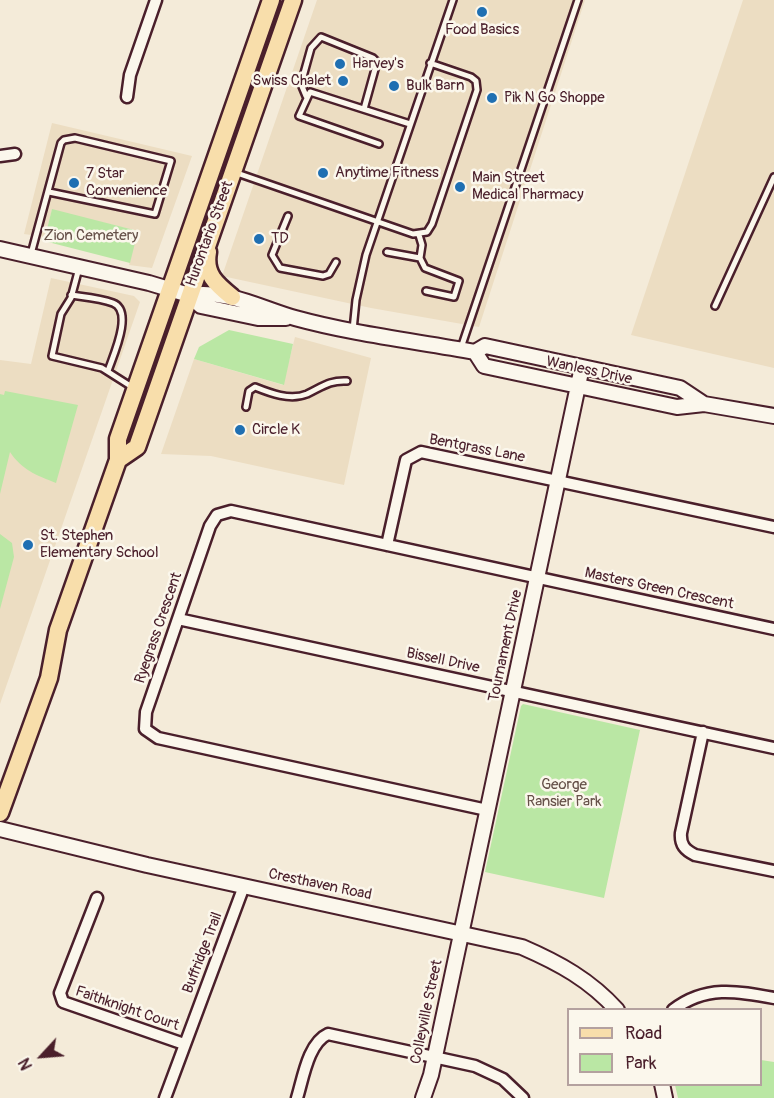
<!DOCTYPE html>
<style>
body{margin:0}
#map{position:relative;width:774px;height:1098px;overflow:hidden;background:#f4ebd9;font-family:Pangolin,sans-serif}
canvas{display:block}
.legend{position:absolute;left:567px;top:1008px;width:195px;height:78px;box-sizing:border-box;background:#fbf7ec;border:2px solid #b4a19f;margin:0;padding:8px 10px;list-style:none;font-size:18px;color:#4a1f2b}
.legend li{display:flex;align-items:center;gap:12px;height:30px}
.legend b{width:30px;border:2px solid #b4a19f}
.north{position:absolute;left:12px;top:1026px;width:60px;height:60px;-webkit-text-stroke:4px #fbf7ec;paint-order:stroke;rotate:244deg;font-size:16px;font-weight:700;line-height:24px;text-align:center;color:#4a1f2b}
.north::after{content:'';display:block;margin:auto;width:21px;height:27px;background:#4a1f2b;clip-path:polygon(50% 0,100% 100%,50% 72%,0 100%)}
</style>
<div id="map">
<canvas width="774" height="1098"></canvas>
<ul class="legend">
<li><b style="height:8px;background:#f8deab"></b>Road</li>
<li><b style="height:16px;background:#bae7a4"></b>Park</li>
</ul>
<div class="north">N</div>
</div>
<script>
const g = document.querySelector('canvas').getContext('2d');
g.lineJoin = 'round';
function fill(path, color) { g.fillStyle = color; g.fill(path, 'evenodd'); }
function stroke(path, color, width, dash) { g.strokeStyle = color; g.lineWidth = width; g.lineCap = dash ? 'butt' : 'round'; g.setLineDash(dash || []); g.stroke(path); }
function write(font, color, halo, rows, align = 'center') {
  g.font = font + ' Pangolin,sans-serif'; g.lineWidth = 5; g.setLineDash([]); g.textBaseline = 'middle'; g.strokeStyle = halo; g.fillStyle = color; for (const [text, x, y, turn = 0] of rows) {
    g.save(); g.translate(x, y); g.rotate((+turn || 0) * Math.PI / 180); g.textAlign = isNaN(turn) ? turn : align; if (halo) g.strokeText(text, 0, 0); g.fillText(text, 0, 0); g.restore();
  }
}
const built = new Path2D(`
 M317,0H585L479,327L371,308L222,276Z
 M743,0H774V368L631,335Z
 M52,123L192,156L152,268L129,265L137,231L52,210L45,237L24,234Z
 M51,278L134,296L140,302L0,704V360L31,364Z
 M295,337L371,358L344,485L211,456L161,454L194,359L283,385Z`);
const green = new Path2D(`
 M52,209L138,231L130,263L44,241Z
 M229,330L293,344L284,385L194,359L199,347Z
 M5,391L78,405L56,483C36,475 22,470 10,452L0,494V394L4,395Z
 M0,534L12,543L14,557L0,609Z
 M523,704L640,730L604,898L485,872L521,706Z
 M761,1060L774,1062V1098H678L675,1085L760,1084Z`);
const lane = new Path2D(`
 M306,96L301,84L311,48L321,37L373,58L377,62L364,109
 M379,144L299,116L310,92L410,124
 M234,172L413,234L427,232L432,224L477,90L476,81L471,77L430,63
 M288,216L272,255L280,268L323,276L329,274L336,262
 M419,235L422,245L420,258L425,268L459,281L454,297L426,291
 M387,252L420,258
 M31,254L61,143L64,140L75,138L171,161L155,214L49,192
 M79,268L71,298L61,314L52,356L102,368L132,387
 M71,295C85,297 100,298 113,303C134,311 113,356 108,371
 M715,306L774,177
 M353,330L356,300L366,255L453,0
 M461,348L578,0
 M246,407L249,391L255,387C270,393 290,401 307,394C322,387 329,380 347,381`);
const street = new Path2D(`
 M127,97L130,75L156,0
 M0,156L15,154
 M387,545L406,460L421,452L774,527
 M178,619L774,748
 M703,732L681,833C680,845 685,850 695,855L774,871
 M487,810L158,738L145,729L146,712L210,526L217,515L231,511L774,629
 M97,898L60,993L63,1002L184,1044
 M673,1010C705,985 737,991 774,998
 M165,1098L244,886
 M297,1098C303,1079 308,1043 328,1034L475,1066L503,1079L523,1098`);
const secondary = new Path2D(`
 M0,249L149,283L189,295L201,306L258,318H286
 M189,295C227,289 260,308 295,318C353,334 415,341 475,352L485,346L680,388L704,404
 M475,352L484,366L677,407L704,404L774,416
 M0,829L147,865L522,947C559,963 590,980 617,1010
 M662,1084L665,1098
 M423,1098L431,1075L582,367`);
const primary = new Path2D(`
 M208,252C204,274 216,284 232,297
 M118,460L137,447L293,0
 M0,813L49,678L58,630L118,460V439L271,0`);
const markers = [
 [482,12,6,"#1f6fb2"],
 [340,64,6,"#1f6fb2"],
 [343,81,6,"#1f6fb2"],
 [394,86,6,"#1f6fb2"],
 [492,98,6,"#1f6fb2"],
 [323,173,6,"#1f6fb2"],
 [74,183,6,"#1f6fb2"],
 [460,187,6,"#1f6fb2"],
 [259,239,6,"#1f6fb2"],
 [240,430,6,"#1f6fb2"],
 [28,545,6,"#1f6fb2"]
];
const poiNames = [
 ["Food Basics",482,30,"center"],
 ["Harvey's",352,64],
 ["Swiss Chalet",331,81,"right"],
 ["Bulk Barn",406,86],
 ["Pik N Go Shoppe",504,98],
 ["Anytime Fitness",335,173],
 ["7 Star",86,174],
 ["Convenience",86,191],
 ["Main Street",472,178],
 ["Medical Pharmacy",472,195],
 ["TD",271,239],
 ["Circle K",252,430],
 ["St. Stephen",40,536],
 ["Elementary School",40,553]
];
const streetNames = [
 ["Hurontario Street",210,234,-70],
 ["Wanless Drive",589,371,12],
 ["Bentgrass Lane",477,449,11],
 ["Masters Green Crescent",659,589,12],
 ["Ryegrass Crescent",159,628,-71],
 ["Tournament Drive",506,646,-78],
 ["Bissell Drive",443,661,12],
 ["Cresthaven Road",320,885,12],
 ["Buffridge Trail",203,953,-69],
 ["Faithknight Court",127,1009,19],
 ["Colleyville Street",427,1012,-78]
];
const parkNames = [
 ["Zion Cemetery",91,236],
 ["George",564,785],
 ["Ransier Park",564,802]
];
fill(built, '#ecddc2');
fill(green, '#bae7a4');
stroke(lane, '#4a1f2b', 10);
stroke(street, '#4a1f2b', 15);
stroke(secondary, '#4a1f2b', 18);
stroke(primary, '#4a1f2b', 21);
stroke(lane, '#fbf7ec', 5);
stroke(street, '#fbf7ec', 10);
stroke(secondary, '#fbf7ec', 14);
stroke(primary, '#f8deab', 16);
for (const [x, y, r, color] of markers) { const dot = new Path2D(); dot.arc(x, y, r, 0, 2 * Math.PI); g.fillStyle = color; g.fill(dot); stroke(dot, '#fbf7ec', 2); }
write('15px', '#4a1f2b', '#fbf7ec', poiNames, 'left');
write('15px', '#4a1f2b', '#fbf7ec', streetNames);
write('15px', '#665149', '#fbf7ec', parkNames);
</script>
